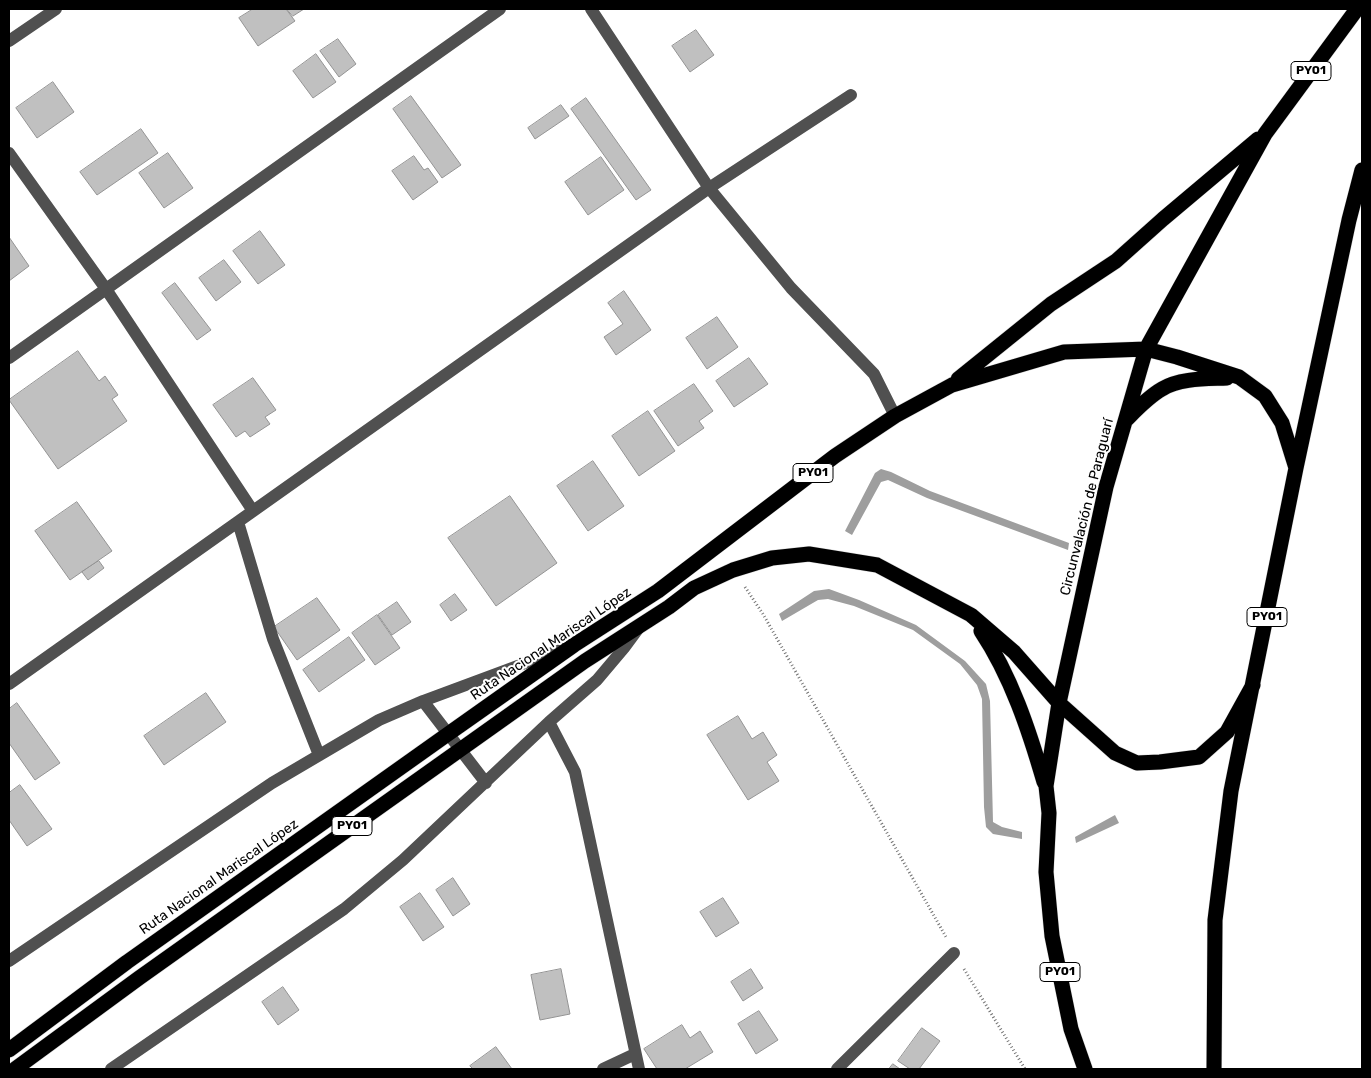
<!DOCTYPE html>
<meta charset="utf-8">
<style>
body{margin:0}
#map{position:relative;width:1371px;height:1078px;overflow:hidden;background:#fff;font-family:Rubik,sans-serif}
canvas{display:block}
.frame{position:absolute;inset:0;border:10px solid #000;pointer-events:none}
</style>
<div id="map">
<canvas width="1371" height="1078"></canvas>
<div class="frame"></div>
</div>
<script>
const g = document.querySelector('canvas').getContext('2d');
g.lineJoin = 'round';
function fill(path, color) { g.fillStyle = color; g.fill(path, 'evenodd'); }
function stroke(path, color, width, dash) { g.strokeStyle = color; g.lineWidth = width; g.lineCap = dash ? 'butt' : 'round'; g.setLineDash(dash || []); g.stroke(path); }
function write(font, color, halo, rows, align = 'center') {
  g.font = font + ' Rubik,sans-serif'; g.lineWidth = 4; g.setLineDash([]); g.textBaseline = 'middle'; g.strokeStyle = halo; g.fillStyle = color; for (const [text, x, y, turn = 0] of rows) {
    g.save(); g.translate(x, y); g.rotate((+turn || 0) * Math.PI / 180); g.textAlign = isNaN(turn) ? turn : align; if (halo) g.strokeText(text, 0, 0); g.fillText(text, 0, 0); g.restore();
  }
}
const water = new Path2D(`
 M881,469L891,472L930,491L1069,543L1068,550L927,498L888,480L881,482L852,535L845,531L875,473Z
 M829,589L859,600L916,625L965,661L986,684L990,701L993,822L1002,827L1022,832V839L993,834L986,827L984,807L982,699L977,685L960,664L913,630L854,606L828,599L818,600L782,621L779,614L814,591Z
 M1115,815L1119,823L1076,843L1075,837Z`);
const building = new Path2D(`
 M253,9H286L295,21L258,46L239,18Z
 M287,9H304L293,16Z
 M696,30L714,55L690,72L672,46Z
 M338,39L356,64L339,77L320,51Z
 M316,54L336,82L313,98L293,71Z
 M53,82L74,112L37,138L16,108Z
 M411,96L461,165L442,178L393,109Z
 M586,98L651,190L636,200L571,109Z
 M561,105L569,116L535,139L528,128Z
 M141,129L158,153L97,195L80,172Z
 M168,153L193,188L164,208L139,173Z
 M414,156L424,170L428,168L438,182L413,200L392,171Z
 M601,157L624,190L588,215L565,182Z
 M260,231L285,265L258,284L233,251Z
 M9,237L29,266L9,281Z
 M224,260L241,282L216,301L199,278Z
 M175,283L211,330L197,340L162,293Z
 M624,291L651,330L616,355L604,337L623,324L608,303Z
 M717,317L738,347L707,369L686,338Z
 M78,351L99,381L105,376L118,395L112,399L127,421L58,469L9,400Z
 M749,358L768,384L734,407L716,381Z
 M253,378L276,410L265,417L270,424L250,437L245,431L236,437L213,405Z
 M694,384L713,411L699,421L704,428L678,446L654,411Z
 M648,411L675,451L639,476L612,436Z
 M593,461L624,506L588,531L557,486Z
 M510,496L557,563L496,606L448,538Z
 M77,502L112,551L70,580L35,531Z
 M99,561L104,568L88,580L82,572Z
 M455,594L467,610L451,621L440,605Z
 M317,598L340,630L297,660L274,627Z
 M397,602L411,622L392,635L378,615Z
 M377,615L400,648L375,665L352,633Z
 M349,637L365,660L319,692L303,670Z
 M206,693L226,722L164,765L144,736Z
 M17,703L60,763L35,780L9,743V709Z
 M738,716L752,739L763,732L777,755L767,762L779,781L748,800L707,735Z
 M20,785L52,829L27,846L9,820V793Z
 M453,878L470,904L453,916L436,890Z
 M420,893L444,927L423,941L400,907Z
 M723,898L739,923L716,937L700,912Z
 M561,969L570,1014L540,1020L531,975Z
 M751,969L763,988L743,1001L731,982Z
 M283,987L299,1010L278,1025L262,1002Z
 M759,1011L778,1040L756,1054L738,1024Z
 M682,1025L690,1038L700,1031L713,1052L685,1069H657L644,1049Z
 M922,1028L940,1041L919,1069H910L898,1061Z
 M496,1047L512,1069H473L470,1066Z
 M893,1064L900,1069H889Z`);
const path = new Path2D(`
 M745,587L763,614L946,937
 M964,969L1025,1069`);
const minor = new Path2D(`
 M591,9L709,188L851,95
 M9,41L56,9
 M9,153L106,289L253,511
 M9,358L500,9
 M238,522L273,639L319,755
 M9,684L709,188L791,288L874,374L895,416
 M423,701L486,783
 M549,722L575,772L639,1069
 M9,961L272,783L379,720L423,701L563,649
 M111,1069L344,909L403,860L549,722L597,680L624,648L638,629
 M603,1069L635,1054
 M837,1069L954,953`);
const highway = new Path2D(`
 M958,379L1051,304L1116,261L1163,219L1258,139
 M1126,420C1137,409 1148,397 1162,389C1180,378 1207,379 1227,378
 M981,631C1011,676 1029,730 1044,782
 M9,1050L127,962L448,734L574,645L658,591L835,456L895,416L952,385L1064,352L1146,349L1177,357L1239,377L1265,396L1282,423L1296,468
 M15,1069L139,978L585,661L669,607L694,588L733,570L772,558L809,554L877,565L971,615L1014,652L1059,703L1115,753L1137,763L1160,762L1199,757L1227,732L1253,685
 M1085,1069L1071,1029L1052,936L1046,872L1049,813L1046,786L1059,703L1106,487L1146,349L1265,134L1357,9
 M1214,1069L1215,920L1231,791L1296,468L1349,220L1362,170`);
const shields = [
 [1311,71,40],
 [813,473,40],
 [1267,617,40],
 [352,826,40],
 [1060,972,40]
];
const shieldNames = [
 ["PY01",1311,71],
 ["PY01",813,473],
 ["PY01",1267,617],
 ["PY01",352,826],
 ["PY01",1060,972]
];
const streetNames = [
 ["Circunvalación de Paraguarí",1087,507,-76],
 ["Ruta Nacional Mariscal López",551,644,-34],
 ["Ruta Nacional Mariscal López",219,877,-35]
];
fill(water, '#9e9e9e');
fill(building, '#c0c0c0');
stroke(building, '#949494', 1);
stroke(highway, '#dbdbdb', 16);
stroke(path, '#727272', 3, [1, 2.5]);
stroke(minor, '#505050', 12);
stroke(highway, '#000', 15);
for (const [x, y, w] of shields) { const box = new Path2D(); box.roundRect(x - w / 2, y - 9.5, w, 19, 4); g.fillStyle = '#fff'; g.fill(box); stroke(box, '#000', 1); }
write('bold 12px', '#000', null, shieldNames);
write('14px', '#000', '#fff', streetNames);
</script>
